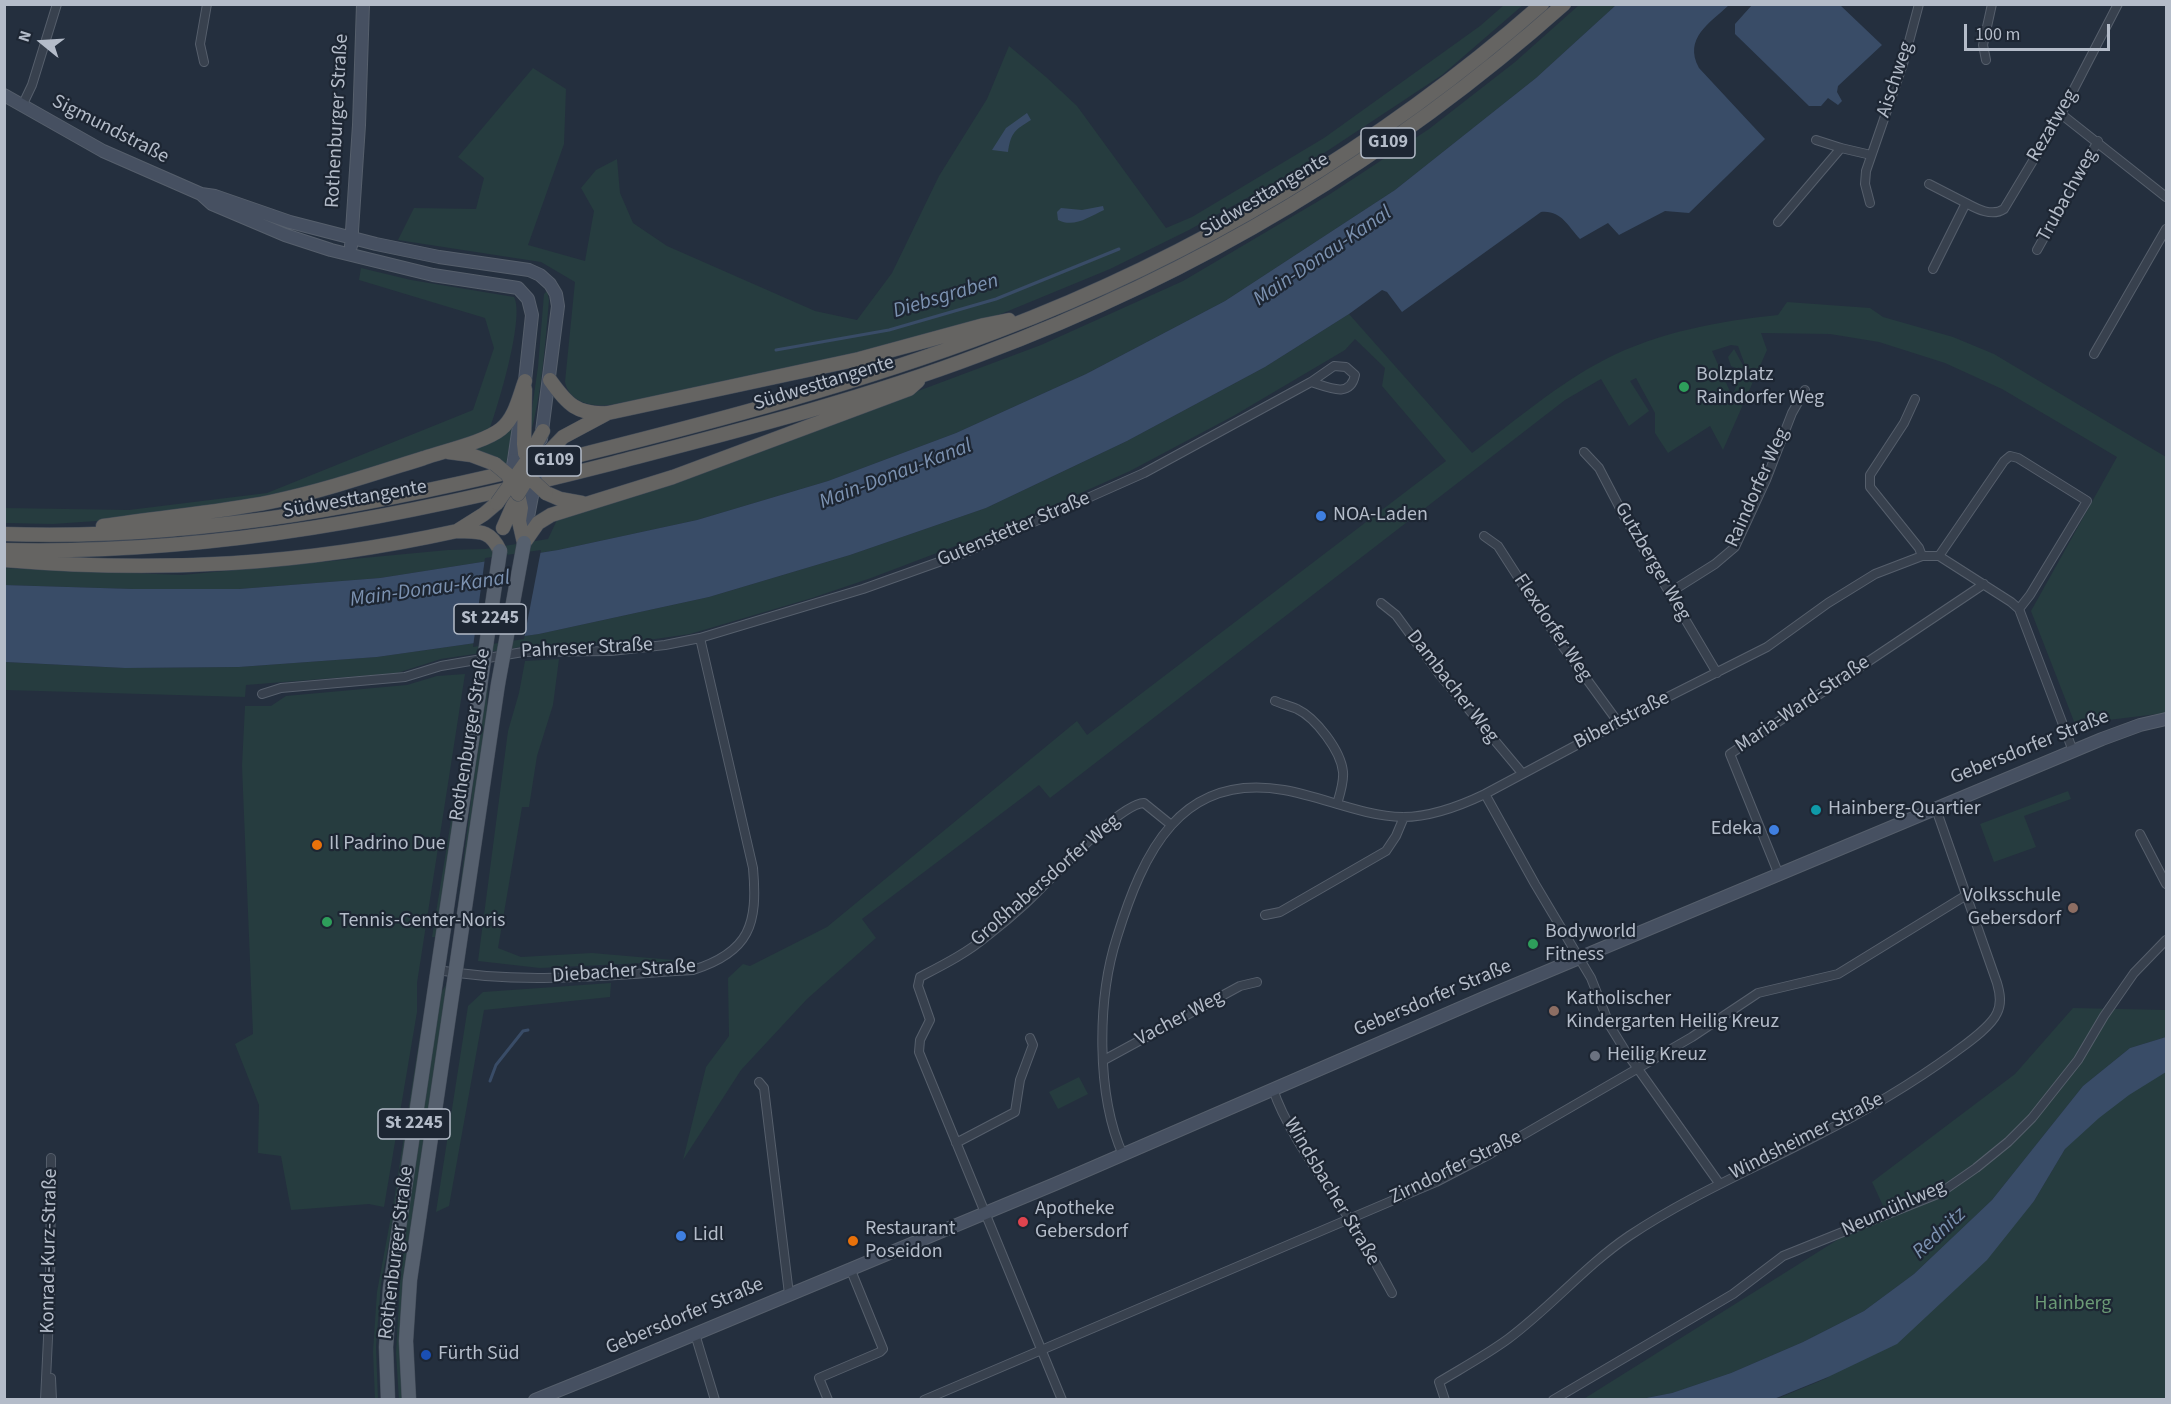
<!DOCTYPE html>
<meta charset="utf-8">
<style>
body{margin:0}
#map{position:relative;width:2171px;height:1404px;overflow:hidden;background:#242f3e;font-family:"Source Sans 3",sans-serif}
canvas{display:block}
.frame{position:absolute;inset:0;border:6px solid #b4bcc9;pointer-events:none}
.north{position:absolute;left:12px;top:12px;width:60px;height:60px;-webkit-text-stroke:4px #1d2633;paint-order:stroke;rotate:288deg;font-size:16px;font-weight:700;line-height:24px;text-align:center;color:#b4bcc9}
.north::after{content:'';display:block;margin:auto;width:21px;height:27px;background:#b4bcc9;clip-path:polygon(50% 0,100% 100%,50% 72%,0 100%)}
.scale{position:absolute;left:1964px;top:24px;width:146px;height:27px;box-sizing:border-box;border:3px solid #b4bcc9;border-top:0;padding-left:8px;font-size:18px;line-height:21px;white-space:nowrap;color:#b4bcc9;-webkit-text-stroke:4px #1d2633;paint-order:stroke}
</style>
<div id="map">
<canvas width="2171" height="1404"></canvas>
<div class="frame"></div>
<div class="north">N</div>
<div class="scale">100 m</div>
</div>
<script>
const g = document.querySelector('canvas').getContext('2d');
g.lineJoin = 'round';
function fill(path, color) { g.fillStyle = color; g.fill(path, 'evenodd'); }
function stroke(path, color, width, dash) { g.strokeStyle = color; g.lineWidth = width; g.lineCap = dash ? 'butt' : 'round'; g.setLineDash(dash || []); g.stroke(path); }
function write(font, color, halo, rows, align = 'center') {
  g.font = font + ' "Source Sans 3",sans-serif'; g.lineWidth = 4.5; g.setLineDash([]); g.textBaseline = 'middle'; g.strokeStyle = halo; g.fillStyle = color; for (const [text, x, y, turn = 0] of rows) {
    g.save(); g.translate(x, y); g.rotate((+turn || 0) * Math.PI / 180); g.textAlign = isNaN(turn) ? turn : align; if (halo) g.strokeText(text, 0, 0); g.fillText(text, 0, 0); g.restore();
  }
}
const green = new Path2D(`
 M1504,5H1523L1442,75L1303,167L1189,230L1110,269L1001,314L949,331L734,382L609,405C591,407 569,402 565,382L575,282L541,262L398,240L414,208L476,209L484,178L458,157L533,68L566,89L564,144L528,245L585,261L594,211L581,188L596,170L617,159L620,193L633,223L667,246L815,311L857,320L892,273L939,176L987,99L1009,46L1046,77L1077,106L1166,228L1192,217L1324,138L1480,26Z
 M1579,5H1616L1536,78L1395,190L1225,301L1086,374L956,433L828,481L697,520L558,550L380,578L239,589H133L5,585L4,568L182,575L448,550L485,549L548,539L557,520L715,467L1041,345L1183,281L1327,196L1429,129L1515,62Z
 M361,268L411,280L514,297C525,317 498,406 490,428L483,433L278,498L125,519L53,524L5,523V508L129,510L267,493L473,410L494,348L485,318L359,280Z
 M547,291L549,300C545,346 542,392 530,436H528L538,367L544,294Z
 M1787,302L1870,308L1883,317L1953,337L1994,354L2166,457V713L2075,724L2031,611L2117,457L2002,389L1945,363L1879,342L1830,334L1761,333L1767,350L1723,450L1710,426L1668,453L1655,433V413L1636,378L1630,381L1649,411L1629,426L1601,379L1565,400L1050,798L1039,785L862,919L876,938L807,999L741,1070L683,1160L706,1067L729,1036L728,978L743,964L750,966L827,927L1077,721L1087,735L1446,461L1382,386L1385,368L1355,339L1345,350L1235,415L1130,471L1000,529L871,578L812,598L690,634L627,643L535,645L441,659L397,673L246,685L245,697L5,690L4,662L125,668L239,667L377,657L539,634L709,597L850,555L986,508L1127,441L1265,367L1349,314L1472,453C1515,421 1559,383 1606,359C1659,332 1719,321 1778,315ZM1731,345L1738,346L1745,365L1744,367L1734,349L1728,357L1731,366L1737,369L1744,368L1732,396L1712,351Z
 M513,424L506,465L472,449Z
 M559,659L553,705L537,756L529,807H522L498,948L521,957L592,953L685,961L540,968L478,961L508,731L519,693L525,661Z
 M465,674L417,983V1012L384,1207L369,1204L291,1210L281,1156L258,1153L259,1105L235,1044L253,1034L242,766L245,706H271L286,696L407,685L437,676Z
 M485,686H488L486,724L452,954Z
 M469,720L440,917L435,937H432L467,723Z
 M2068,791L2071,799L2024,816L2036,847L1994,862L1980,824Z
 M611,983L610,997L484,1010L449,1206L436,1212L468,1006L483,992Z
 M446,985L403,1399L399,1400L396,1353L400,1282L406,1225L440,994Z
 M2073,1008L2166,1010V1037L2130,1048L2083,1086L1992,1200L1914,1274L1864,1311L1803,1342L1731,1373L1672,1393L1641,1399L1582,1400L1885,1210L1872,1182L2015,1074Z
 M421,1029L423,1030L400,1186L381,1284L376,1346L378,1399L375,1400L373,1352L377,1292L394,1200Z
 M2166,1072V1399L1774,1400L1827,1378L2034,1201L2065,1149L2118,1093Z
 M1079,1077L1088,1094L1058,1109L1049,1092Z`);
const water = new Path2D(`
 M1616,5H1729C1710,23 1683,38 1699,68L1765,139L1689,213L1665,211L1619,235L1608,223L1580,239C1567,225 1561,210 1541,212L1402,312L1387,292L1382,290L1349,314L1265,367L1127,441L986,508L850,555L709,597L539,634L377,657L239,667L125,668L5,662L4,585L133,589H239L380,578L558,550L697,520L828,481L956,433L1086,374L1225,301L1395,190L1536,78Z
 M1752,5H1840L1882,45L1838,86L1837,92L1842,101L1838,105L1828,98L1821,106H1809L1735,34V24Z
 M1027,113L1031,120C1015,130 1011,132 1008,152L992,150L1006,128Z
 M1103,206L1104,210C1089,217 1074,228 1058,220L1057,212L1061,208L1082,210Z
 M2166,1037V1072L2129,1095L2099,1118L2065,1149L2034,1201L1987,1260L1897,1344L1828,1377L1774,1399H1641L1672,1393L1731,1373L1803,1342L1864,1311L1914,1274L1992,1200L2083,1086L2130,1048Z`);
const pier = new Path2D(`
 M541,550L524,639L473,647L485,558Z`);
const stream = new Path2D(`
 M776,350L889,330L996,299L1119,249
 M490,1081L496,1065L523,1031L528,1030`);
const minor = new Path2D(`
 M1986,60L1983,45L1992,4
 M204,62L200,44L207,4
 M22,106L32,85L57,4
 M2061,114L2166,197
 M1816,140L1841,148L1871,155
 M1929,184L1966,203
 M1870,203L1865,184L1866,171L1903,64L1919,4
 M1778,222L1841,148
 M2037,250L2098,141
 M1933,269L1966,203C1977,209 1992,217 2004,209L2061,114L2118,4
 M2094,354L2166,229
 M1915,399L1904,423L1870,475V487L1919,548L1922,556
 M1584,452L1599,468L1624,516L1717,673
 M1484,536L1498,546L1561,644L1618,722
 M1939,556L2004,461L2010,456L2018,458L2087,501L2030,595L2019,609
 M1669,593L1715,564L1735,547L1766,480L1792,413L1805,390
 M1381,603L1396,615L1440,675L1522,773
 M262,694L281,688L405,677L441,666L523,652L611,651L665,645L700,638L863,589L964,553L1144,473L1311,382L1334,366L1346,367L1355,375C1350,399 1328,387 1311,382
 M1275,701C1282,704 1290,706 1297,709C1316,718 1341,751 1343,772C1344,782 1340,794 1337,804
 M2140,834L2166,884
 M1779,875L1730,754L1984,584
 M1265,915L1280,912L1386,851L1396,836L1404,817
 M438,970C522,985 608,975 693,970C750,952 758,924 753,868L700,638
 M1104,1060L1240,986L1257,982
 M759,1082L764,1088L789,1294
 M1273,1089C1286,1130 1324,1180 1348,1217C1364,1242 1378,1267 1392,1293
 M956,1143L1015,1112L1020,1080L1033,1045L1030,1038
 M1123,1155C1096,1095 1097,999 1117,937C1143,853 1180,772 1284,790C1324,797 1362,816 1403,817C1432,817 1460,806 1485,794
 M1719,1183L1626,1052L1610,1026L1591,978L1535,884L1485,794L1646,708L1767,647L1828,603L1875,574L1922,556H1939L2011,602L2019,609L2073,751
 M695,1334L715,1400
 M51,1378L52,1400
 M45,1400L50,1297L51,1158
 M828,1400L819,1378L880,1352L883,1349L850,1268
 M924,1400L1436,1182L1490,1154L1692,1037L1758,993L1838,974L1965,896
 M1062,1400L919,1052L920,1040L930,1020L918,986L920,977C943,965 967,953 987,936C1000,926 1013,915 1026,903C1048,883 1118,804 1144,803L1170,824
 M1445,1400L1439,1382C1462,1368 1486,1355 1508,1339C1551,1307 1585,1266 1629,1236C1689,1196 1751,1170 1814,1137C1862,1113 1910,1085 1954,1053C1966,1044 1991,1027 1997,1013C2002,1003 2000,993 1997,983L1936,809
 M1553,1400L1733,1294L1783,1256L1940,1193L1976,1168L2008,1142L2032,1118L2078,1060L2104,1016L2134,973L2166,940`);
const secondary = new Path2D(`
 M4,95L103,151L201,194L215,196L290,222L376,244L439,257L529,270L540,275L550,284L556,294L558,306L541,439
 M202,195L212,204L285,235L331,250L433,275L518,288L528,299L532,315L524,390
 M351,246L359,125L363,4
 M514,460L520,419
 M524,538L532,496
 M535,1400L609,1370L1055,1184L1486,997L2102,739L2140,725L2166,719`);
const primary = new Path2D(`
 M388,1400L386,1347L390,1288L480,687
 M409,1400L406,1341L410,1280L498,684`);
const trunk = new Path2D(`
 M550,380C567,404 577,415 608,413L859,359L984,325L1009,320
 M525,389L524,444L526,462
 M448,452L471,455L495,464
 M526,462L543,431
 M537,464L563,437L606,414
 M546,493L560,499L582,503
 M518,494L521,508L519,521L524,543
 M103,526C159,517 215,513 270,502C323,491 373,474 424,458C444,451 485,442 501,429C515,418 519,397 525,381
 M503,528L518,494
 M457,531L484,514L497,503
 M4,534C200,541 391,502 580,455C720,420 860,383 995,332C1194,257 1382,145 1542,4
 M524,543L538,523L551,515L673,477L909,389L918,381
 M4,550C215,555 411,515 614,463C737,431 860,400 979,355C1194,275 1392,157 1564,4
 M4,560C161,573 303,565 457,531C479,532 490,529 500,551`);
const secondaryBridge = new Path2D(`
 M510,483L514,460
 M532,496L537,464`);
const primaryBridge = new Path2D(`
 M498,684L524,543
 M480,687L500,551`);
const trunkBridge = new Path2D(`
 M495,464L507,474L518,494L530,474L526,462
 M534,482L546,493
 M497,503L526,462`);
const markers = [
 [1684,387,6,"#2e9e5b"],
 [1321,516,6,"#3f7fe0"],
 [1816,810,6,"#0f9aa8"],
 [1774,830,6,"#3f7fe0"],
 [317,845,6,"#e8710a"],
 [2073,908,6,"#8d6e63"],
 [327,922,6,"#2e9e5b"],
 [1533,944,6,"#2e9e5b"],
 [1554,1011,6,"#8d6e63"],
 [1595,1056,6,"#6b7280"],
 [1023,1222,6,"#e0444e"],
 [681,1236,6,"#3f7fe0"],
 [853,1241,6,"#e8710a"],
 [426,1355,6,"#1a4fb4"]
];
const shields = [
 [1388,143,54],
 [554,461,54],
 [490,619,72],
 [414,1124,72]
];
const shieldNames = [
 ["G109",1388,143],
 ["G109",554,461],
 ["St 2245",490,619],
 ["St 2245",414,1124]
];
const streetNames = [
 ["Aischweg",1896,80,-72],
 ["Rothenburger Straße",338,121,-87],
 ["Rezatweg",2053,126,-60],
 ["Sigmundstraße",110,130,27],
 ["Südwesttangente",1265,196,-31],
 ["Trubachweg",2068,196,-61],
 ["Südwesttangente",824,384,-17],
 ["Raindorfer Weg",1758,488,-66],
 ["Südwesttangente",355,500,-10],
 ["Gutenstetter Straße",1014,530,-23],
 ["Gutzberger Weg",1652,562,60],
 ["Flexdorfer Weg",1552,628,56],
 ["Pahreser Straße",587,649,-3],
 ["Dambacher Weg",1452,687,52],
 ["Maria-Ward-Straße",1803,705,-34],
 ["Bibertstraße",1622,721,-27],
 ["Rothenburger Straße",471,735,-81],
 ["Gebersdorfer Straße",2030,748,-22],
 ["Großhabersdorfer Weg",1046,881,-41],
 ["Diebacher Straße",624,972,-4],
 ["Gebersdorfer Straße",1433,999,-23],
 ["Vacher Weg",1180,1019,-28],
 ["Windsheimer Straße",1807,1137,-27],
 ["Zirndorfer Straße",1456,1168,-26],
 ["Windsbacher Straße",1331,1192,59],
 ["Neumühlweg",1894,1209,-24],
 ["Konrad-Kurz-Straße",50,1251,-89],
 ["Rothenburger Straße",397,1253,-83],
 ["Gebersdorfer Straße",685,1317,-23]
];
const poiNames = [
 ["Bolzplatz",1696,376],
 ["Raindorfer Weg",1696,399],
 ["NOA-Laden",1333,516],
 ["Hainberg-Quartier",1828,810],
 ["Edeka",1762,830,"right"],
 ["Il Padrino Due",329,845],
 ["Volksschule",2061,897,"right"],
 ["Gebersdorf",2061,920,"right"],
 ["Tennis-Center-Noris",339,922],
 ["Bodyworld",1545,933],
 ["Fitness",1545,956],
 ["Katholischer",1566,1000],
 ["Kindergarten Heilig Kreuz",1566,1023],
 ["Heilig Kreuz",1607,1056],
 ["Apotheke",1035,1210],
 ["Gebersdorf",1035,1233],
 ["Restaurant",865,1230],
 ["Poseidon",865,1253],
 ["Lidl",693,1236],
 ["Fürth Süd",438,1355]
];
const parkNames = [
 ["Hainberg",2073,1305]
];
const waterNames = [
 ["Main-Donau-Kanal",1323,257,-34],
 ["Diebsgraben",946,297,-17],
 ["Main-Donau-Kanal",896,475,-21],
 ["Main-Donau-Kanal",430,590,-8],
 ["Rednitz",1940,1234,-43]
];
fill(green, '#263c3f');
fill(water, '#394c67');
fill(pier, '#242f3e');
stroke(stream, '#394c67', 3);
stroke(minor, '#565f6c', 10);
stroke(secondary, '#565f6c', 14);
stroke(primary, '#414a57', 15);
stroke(trunk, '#434c59', 15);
stroke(minor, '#38414e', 8);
stroke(secondary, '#465061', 12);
stroke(primary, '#56606e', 14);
stroke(trunk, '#656462', 14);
stroke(secondaryBridge, '#565f6c', 14, []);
stroke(primaryBridge, '#414a57', 15, []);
stroke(trunkBridge, '#434c59', 15, []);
stroke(secondaryBridge, '#465061', 12);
stroke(primaryBridge, '#56606e', 14);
stroke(trunkBridge, '#656462', 14);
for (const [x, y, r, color] of markers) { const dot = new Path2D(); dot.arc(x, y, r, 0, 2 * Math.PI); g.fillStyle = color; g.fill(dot); stroke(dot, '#1d2633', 2); }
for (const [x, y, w] of shields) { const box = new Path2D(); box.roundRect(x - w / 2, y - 15, w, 30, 4.5); g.fillStyle = '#1d2633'; g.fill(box); stroke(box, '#b4bcc9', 1.5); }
write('bold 18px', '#b4bcc9', null, shieldNames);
write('20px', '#b4bcc9', '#1d2633', streetNames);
write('20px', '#b4bcc9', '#1d2633', poiNames, 'left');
write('20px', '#6b9a76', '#1d2633', parkNames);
write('italic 21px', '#7c92b1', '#1d2633', waterNames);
</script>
